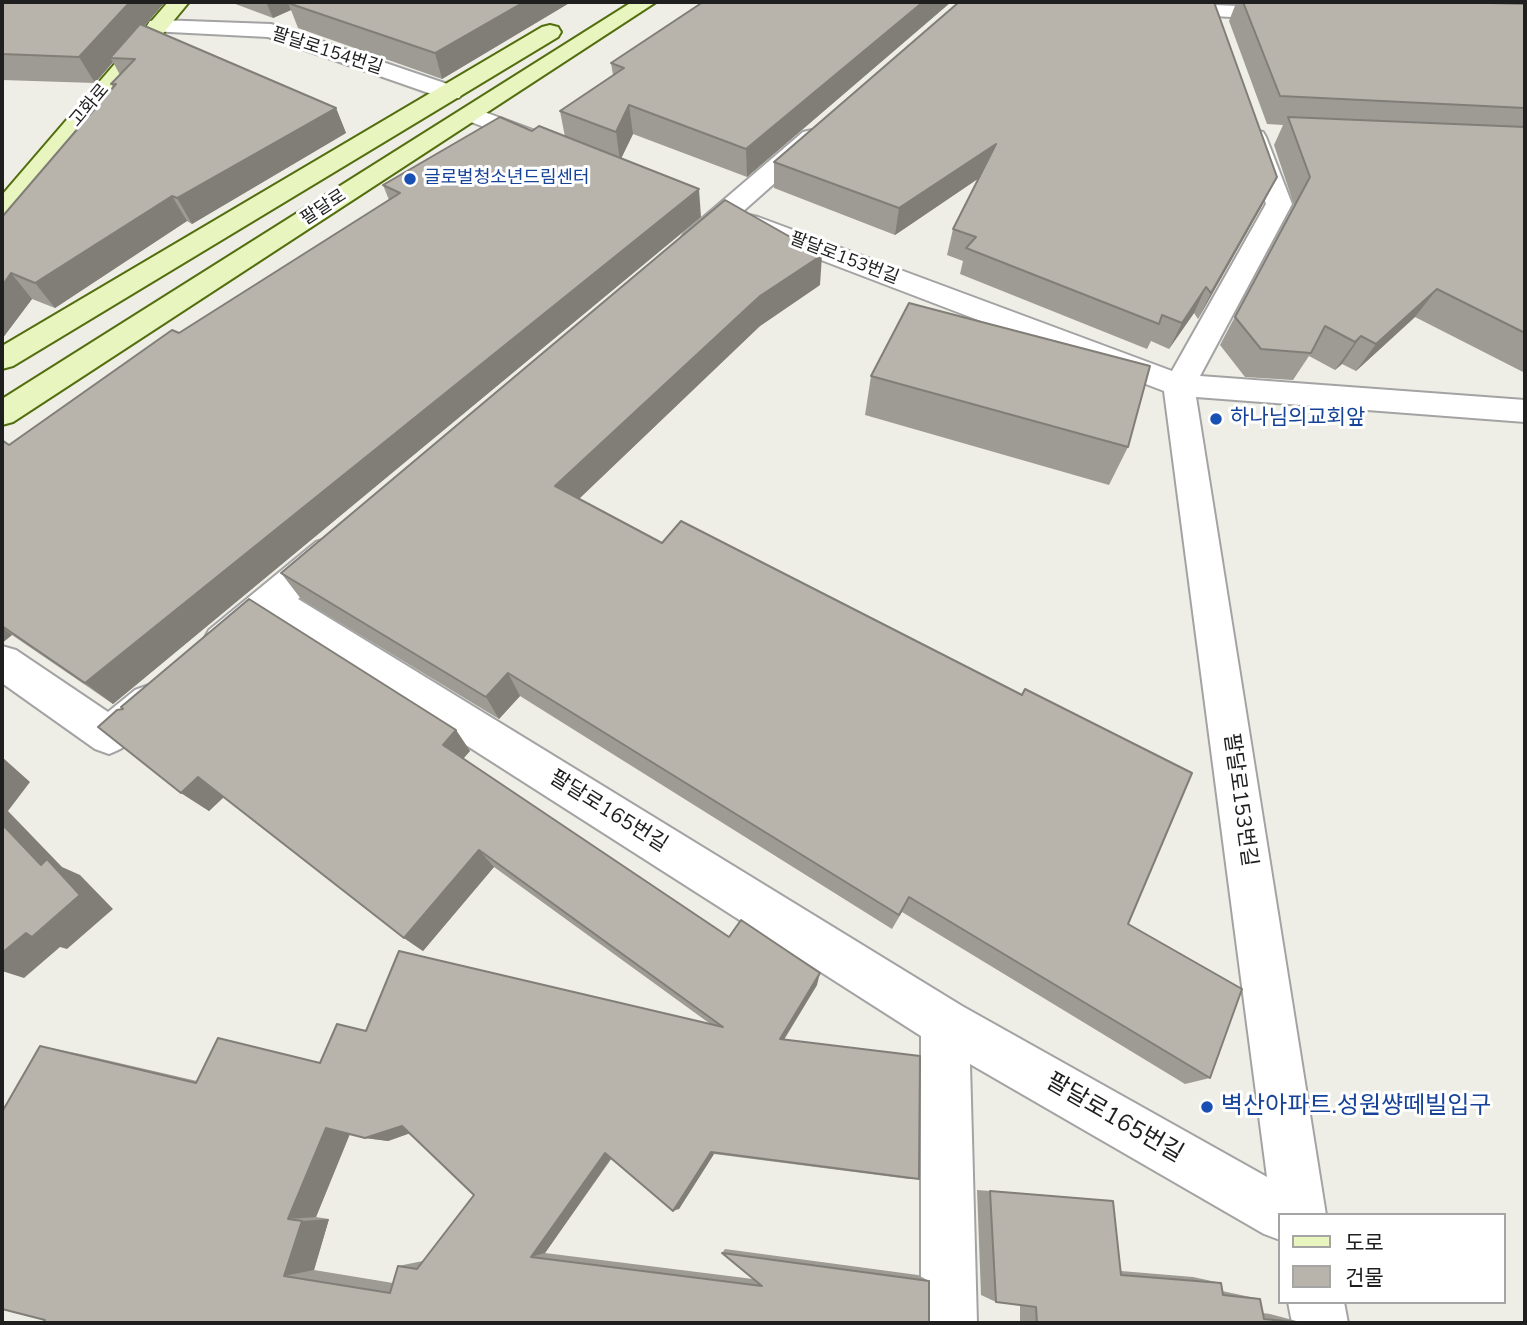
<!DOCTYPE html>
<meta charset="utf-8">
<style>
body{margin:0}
#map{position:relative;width:1527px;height:1325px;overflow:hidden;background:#efeee6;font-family:"Nunito Sans","Noto Sans KR",sans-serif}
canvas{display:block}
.frame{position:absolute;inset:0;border:4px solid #1f1f1f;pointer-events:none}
.legend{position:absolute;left:1278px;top:1213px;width:228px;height:91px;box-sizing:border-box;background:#fff;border:2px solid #a5a5a5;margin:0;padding:9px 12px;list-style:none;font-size:21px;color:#1f1f1f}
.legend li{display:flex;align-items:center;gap:14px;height:35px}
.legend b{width:35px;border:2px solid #a5a5a5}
</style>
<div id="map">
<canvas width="1527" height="1325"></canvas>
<div class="frame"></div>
<ul class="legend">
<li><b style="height:9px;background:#e8f5bf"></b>도로</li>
<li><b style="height:19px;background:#b8b4ac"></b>건물</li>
</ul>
</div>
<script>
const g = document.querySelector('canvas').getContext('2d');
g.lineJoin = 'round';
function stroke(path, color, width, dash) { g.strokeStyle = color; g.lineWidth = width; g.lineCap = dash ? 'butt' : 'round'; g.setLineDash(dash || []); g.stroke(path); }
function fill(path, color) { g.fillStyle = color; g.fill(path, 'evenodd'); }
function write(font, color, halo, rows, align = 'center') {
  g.font = font + ' "Nunito Sans","Noto Sans KR",sans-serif'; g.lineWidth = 6; g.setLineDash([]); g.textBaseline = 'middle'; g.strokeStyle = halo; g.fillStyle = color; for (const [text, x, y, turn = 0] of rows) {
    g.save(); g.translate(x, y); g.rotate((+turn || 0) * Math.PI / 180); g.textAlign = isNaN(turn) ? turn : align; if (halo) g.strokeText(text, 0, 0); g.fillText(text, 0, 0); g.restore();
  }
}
const street = new Path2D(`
 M1167,3L1285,8L1293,9L1296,14L1293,19L1285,20L1160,13L1156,9L1160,5Z
 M158,20L271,24L459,88L463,93L459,98H443L268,37L150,31L147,26L150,21Z
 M471,107L549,136L552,141L549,146L540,148L463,119L459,114L463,109Z
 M812,130L821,132L824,137L821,142L704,246L694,248L684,246L680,240L684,234L803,132Z
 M1254,130L1263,132L1266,137L1292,204L1200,376L1525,400V422L1196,397L1326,1215H1280V1240L1264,1234L970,1064L977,1323H921V1036L272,621C253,638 235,662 209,652L203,641L209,630L316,542L329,538L342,542L347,552L342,562L298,599L962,1006L1267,1177L1164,391L740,229L736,223L740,217L749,215L758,217L1172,371L1266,204L1242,137L1245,132Z
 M2,646L16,650L108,712L135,690L149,685L163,690L169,702C158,724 132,746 109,754L95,749L2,683Z
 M1288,1302H1344L1348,1323H1292Z`);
const secondary = new Path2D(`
 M168,2H189L11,217L2,219V195Z
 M632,2H656L13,422L2,425V399Z
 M550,25L558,27L561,32L558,37L13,366L2,369V346L542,27Z`);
const wall = new Path2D(`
 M2,2H165L144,26L336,108L346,133L192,224L187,221L55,308L32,299L2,339V217L113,87L111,84L120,75L113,62L95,83L2,80Z
 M230,2H571L442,79L298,28L291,10L273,18Z
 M698,2H951L747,177L633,134L621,158L701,217L113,704L12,635L2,643V440L9,445L179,333L389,200L383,185L532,131L565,137L560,111L613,75L611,63L699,5Z
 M959,2L1263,204L1198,319L1194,313L1169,349L1151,341L1147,349L960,274L963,261L947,255L953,229L979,178L895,235L774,188V162Z
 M1222,2H1525V373L1415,317L1356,371L1342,364L1335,370L1309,356L1293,380L1245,377L1220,345L1294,205L1274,145L1283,125L1267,124L1229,21L1236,3Z
 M820,285L760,326L579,499L1128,924L1210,1078L1185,1084L902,912L892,929L520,696L499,719L301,599L281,573Z
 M871,376L1128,447L1109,485L865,415Z
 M456,730L470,751L463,758L729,937L817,985L784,1040L919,1179H909L714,1154L679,1209L612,1158L545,1253L753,1279L722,1253L725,1249L918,1275L929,1281L45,1320L40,1046L80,1054L197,1081L320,1063L366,1031L709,1023L494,867L423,951L404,938L224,797L209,811L181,793ZM410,1133L474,1195L423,1261L398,1266L393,1283L314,1270L329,1219L316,1217L350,1134L365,1138L388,1141Z
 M977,1190L990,1191L1121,1271L1193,1277L1221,1283L1222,1291L1260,1299L1263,1313L1270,1314L1304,1323H1020V1305L996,1302L981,1295Z`);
const shadedWall = new Path2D(`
 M130,2H165L116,59L110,58L113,62L95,83L79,57Z
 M266,2H307L288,3L291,10L273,18Z
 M524,2H571L442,79L435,53Z
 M923,2H951L747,177L746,149Z
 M629,105L633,134L620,161L616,132Z
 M336,108L346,133L192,224L177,198Z
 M996,144L991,170L895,235L899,208Z
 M1277,177L1263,204L1198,319L1211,293Z
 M699,189L701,217L113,704L85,683Z
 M172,196L187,221L55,308L35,283Z
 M822,255L820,285L760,326L563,514L555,486L760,296Z
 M11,273L32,299L2,339V286Z
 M1206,287L1194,313L1169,349L1182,323Z
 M1437,289L1415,317L1356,371L1376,344Z
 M1361,336L1342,364L1335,370L1355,342Z
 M2,627L12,635L2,643Z
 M508,673L520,696L499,719L486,697Z
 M456,730L470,751L458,765L443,745Z
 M2,757L30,782L8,811L62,867L80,875L113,909L67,949L60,947L24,978L2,971V953L41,865L2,824Z
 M198,777L225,796L209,811L181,793Z
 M479,850L494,867L423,951L404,938Z
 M820,973L817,985L779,1047L780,1039Z
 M402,1126L422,1129L388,1141L365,1138Z
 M326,1128L351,1131L316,1217L288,1219Z
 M711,1152L714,1154L679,1209L673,1211Z
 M605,1153L614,1154L545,1253L531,1257Z
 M329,1219L314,1270L284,1276L302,1221Z`);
const building = new Path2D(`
 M2,2H130L79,57L2,54Z
 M290,2H524L435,53L288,3Z
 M703,2H923L746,149L629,105L616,132L560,111L624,68L611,63Z
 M959,2H1214L1277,177L1211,293L1206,287L1182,323L1162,315L1159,324L966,248L976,237L953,229L996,144L899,208L774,162Z
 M1243,2H1455L1525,4V108L1280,96Z
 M140,24L336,108L177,198L172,196L35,283L11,273L2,286V217L116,84H111L135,59L110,58Z
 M500,117L532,131L539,126L699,189L85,683L2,626V440L9,445L172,330L179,333L400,193L383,185Z
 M1288,117L1525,127V333L1437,289L1376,344L1361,336L1355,342L1325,326L1311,353L1261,349L1235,317L1310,177Z
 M725,200L822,255L760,296L555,486L662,543L681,521L1022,695L1025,689L1192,773L1128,924L1242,989L1210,1078L909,897L899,915L508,673L486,697L281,573Z
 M909,303L1150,366L1128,447L871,376Z
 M249,599L456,730L443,745L729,937L741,920L820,973L780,1039L920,1056L919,1179L711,1152L673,1211L605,1153L531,1257L762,1286L722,1253L929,1281V1323H43L45,1320L2,1309V1112L40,1046L196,1083L218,1038L320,1063L337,1024L366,1031L399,951L723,1027L479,850L404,938L198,777L181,793L98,727L117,710L123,709L121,707ZM402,1126L474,1195L417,1269L398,1266L390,1293L284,1276L302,1221L288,1219L326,1128L365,1138Z
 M2,824L41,865L47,859L80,895L32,937L26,933L2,953Z
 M990,1191L1113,1201L1121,1275L1221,1283L1223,1295L1260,1299L1264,1319L1304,1323H1037L1036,1307L996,1302Z`);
const markers = [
 [410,179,7,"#1a4fb4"],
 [1216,419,7,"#1a4fb4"],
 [1207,1107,7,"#1a4fb4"]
];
const farStreetnames = [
 ["팔달로154번길",327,52,18],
 ["고화로",90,106,-50],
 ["팔달로",324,208,-33],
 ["팔달로153번길",844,259,21]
];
const farTransitnames = [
 ["글로벌청소년드림센터",424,179]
];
const transitNames = [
 ["하나님의교회앞",1230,419]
];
const streetNames = [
 ["팔달로153번길",1239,800,82],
 ["팔달로165번길",608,812,32]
];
const nearTransitnames = [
 ["벽산아파트.성원썅떼빌입구",1221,1107]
];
const nearStreetnames = [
 ["팔달로165번길",1114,1119,30]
];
stroke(street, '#a3a3a3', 4);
stroke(secondary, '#526e0e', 4);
fill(street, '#fff');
fill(secondary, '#e8f5bf');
fill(wall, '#9e9b94');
fill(shadedWall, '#817e78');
fill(building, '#b8b4ac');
stroke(building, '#817e78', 2);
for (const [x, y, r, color] of markers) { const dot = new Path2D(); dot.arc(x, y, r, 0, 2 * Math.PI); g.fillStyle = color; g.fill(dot); stroke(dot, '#fff', 2.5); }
write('18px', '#1f1f1f', '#fff', farStreetnames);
write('18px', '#164399', '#fff', farTransitnames, 'left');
write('21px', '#164399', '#fff', transitNames, 'left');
write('21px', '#1f1f1f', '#fff', streetNames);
write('24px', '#164399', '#fff', nearTransitnames, 'left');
write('24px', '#1f1f1f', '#fff', nearStreetnames);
</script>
